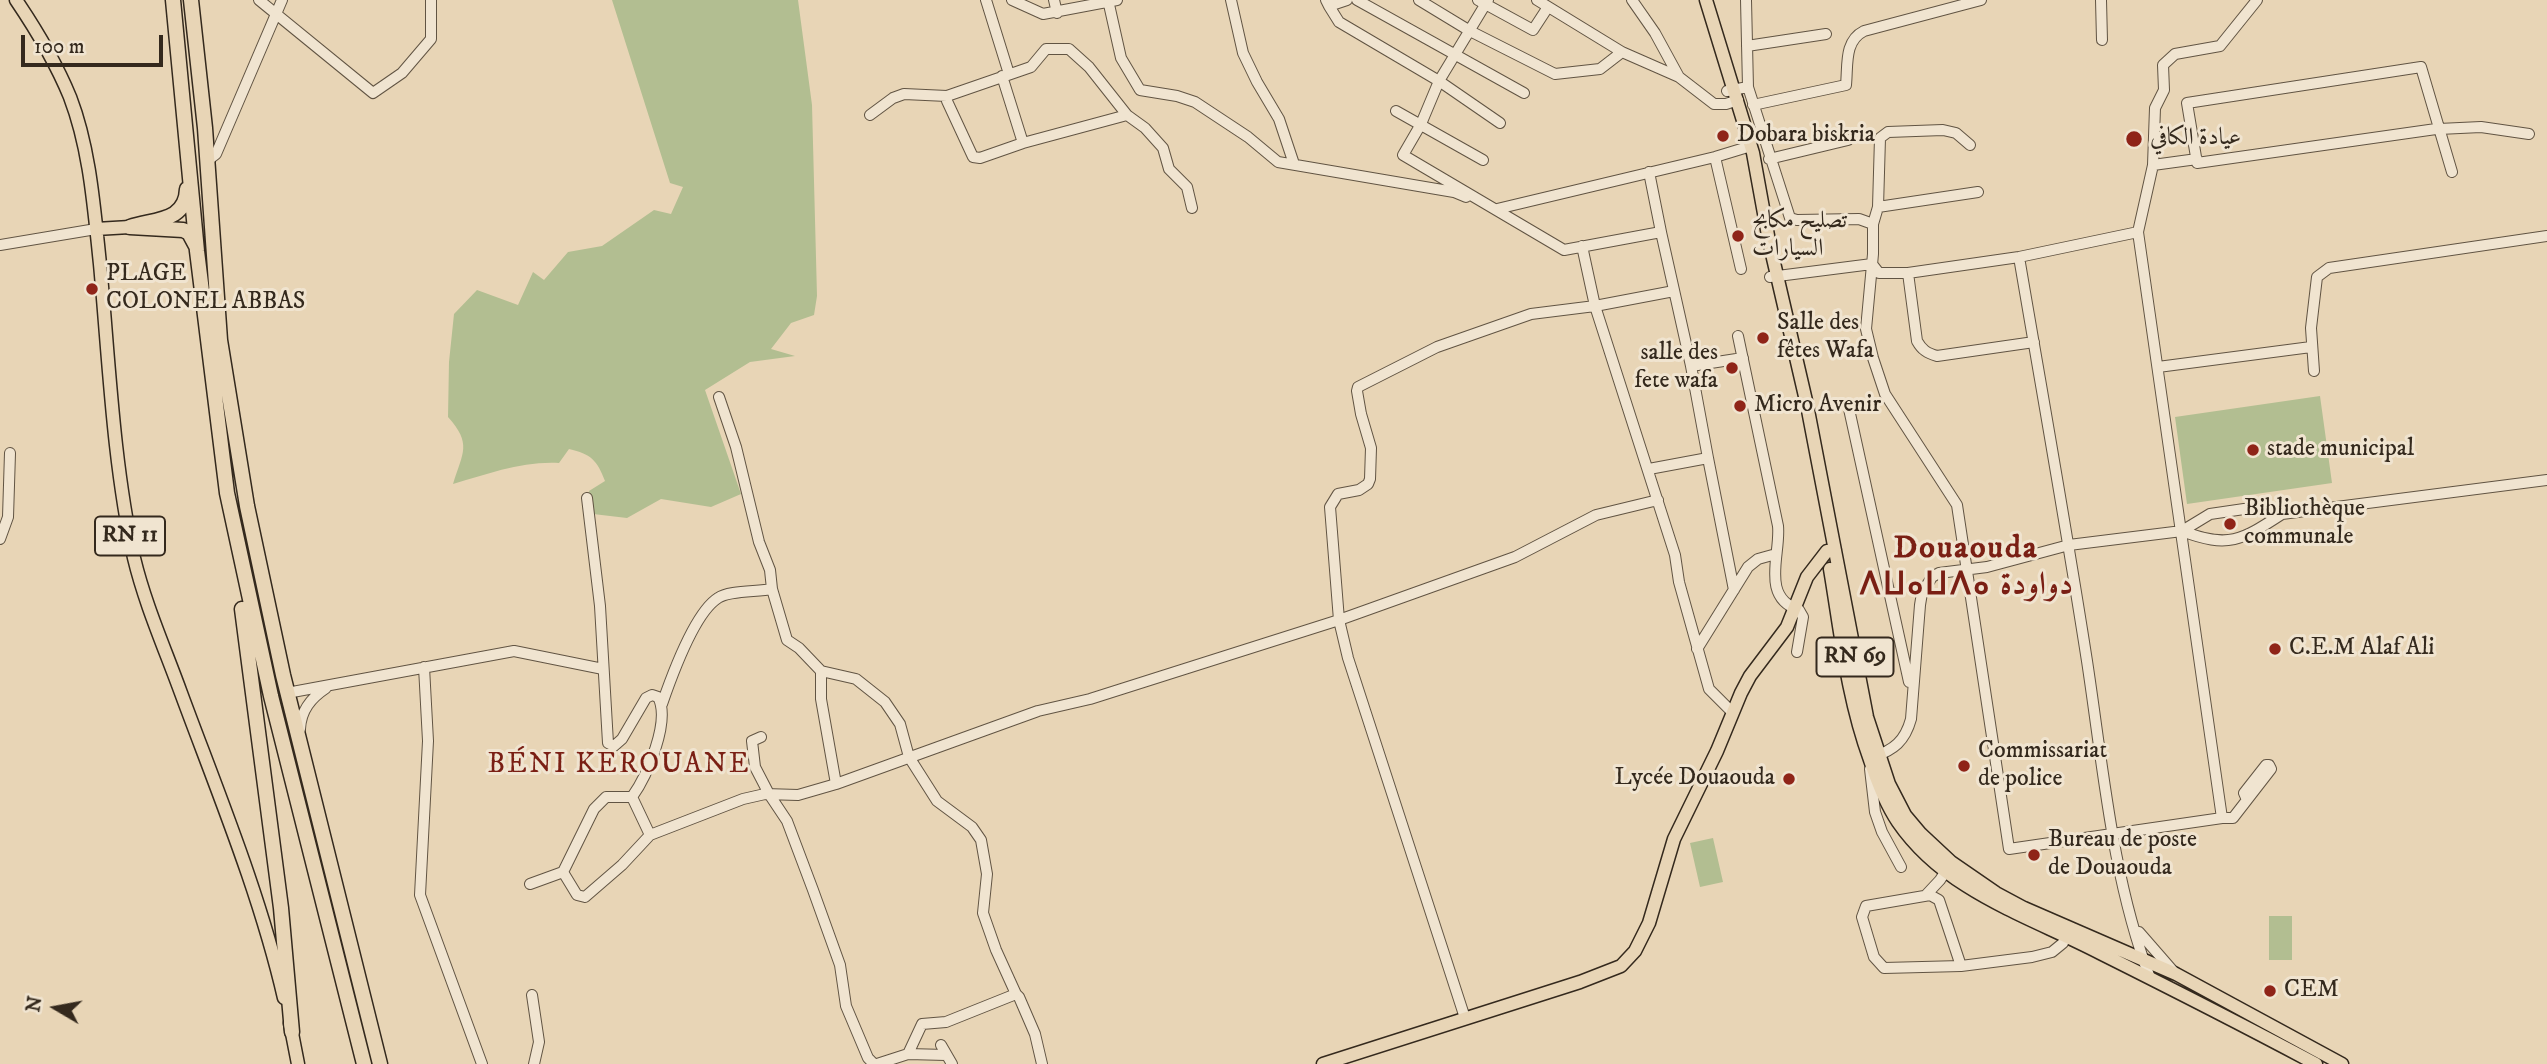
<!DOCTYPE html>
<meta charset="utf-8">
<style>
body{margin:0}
#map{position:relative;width:2547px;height:1064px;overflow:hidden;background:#e8d5b6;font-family:"IM FELL DW Pica",serif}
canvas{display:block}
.north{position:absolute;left:21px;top:973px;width:70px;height:70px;-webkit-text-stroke:5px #f0e4d0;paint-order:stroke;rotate:280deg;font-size:19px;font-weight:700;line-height:28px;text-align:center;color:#34291d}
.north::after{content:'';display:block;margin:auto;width:24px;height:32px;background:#34291d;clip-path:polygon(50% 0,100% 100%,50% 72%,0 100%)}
.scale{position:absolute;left:21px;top:35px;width:142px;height:32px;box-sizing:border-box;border:4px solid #34291d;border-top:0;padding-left:9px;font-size:21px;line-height:24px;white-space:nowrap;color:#34291d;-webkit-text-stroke:5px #f0e4d0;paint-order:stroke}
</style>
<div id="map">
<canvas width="2547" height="1064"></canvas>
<div class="north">N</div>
<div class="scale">100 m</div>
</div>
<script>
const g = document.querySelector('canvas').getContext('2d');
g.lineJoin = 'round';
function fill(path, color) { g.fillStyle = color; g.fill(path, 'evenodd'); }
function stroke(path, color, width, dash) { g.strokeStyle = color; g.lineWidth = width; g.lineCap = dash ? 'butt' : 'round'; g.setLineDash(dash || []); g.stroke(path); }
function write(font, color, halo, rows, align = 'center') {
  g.font = font + ' "IM FELL DW Pica",Amiri,"Noto Sans Tifinagh",serif'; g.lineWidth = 6; g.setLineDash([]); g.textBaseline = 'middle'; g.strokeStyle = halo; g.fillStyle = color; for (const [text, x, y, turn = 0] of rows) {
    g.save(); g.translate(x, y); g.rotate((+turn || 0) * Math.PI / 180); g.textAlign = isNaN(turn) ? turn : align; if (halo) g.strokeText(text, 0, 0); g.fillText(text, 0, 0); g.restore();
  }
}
const green = new Path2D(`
 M612,0H798L812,105L817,296L814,315L791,323L771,349L795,356L750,362L705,390L741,494L711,507L661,499L627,518L593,514L589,491L605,481C597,460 591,454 569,449L559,463C522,461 488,474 453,484C463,452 472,444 448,417L449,362L454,314L477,290L518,305L533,272L544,280L568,252L602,246L654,210L671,214L683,187L670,183Z
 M2320,396L2332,483L2187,504L2175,417Z
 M1713,838L1723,882L1700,887L1690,843Z
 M2269,916H2292V960H2269Z`);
const minor = new Path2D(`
 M259,0L373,93L402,73L431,39V0
 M986,0L1009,74
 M1012,0L1043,14L1117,0
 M1054,0L1057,13
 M1108,0L1121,58L1140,90L1177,96L1195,102L1248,137L1278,162L1454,192L1466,197
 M1231,0L1243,53L1257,82L1279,119L1294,164
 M1326,0L1329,6L1347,0
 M1357,0L1524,93
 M1419,0L1470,31L1555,74L1600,69L1622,52
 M1478,0L1533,30L1548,7
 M1488,0L1439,81L1421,124L1403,155L1564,250L1661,232L1691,366L1743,358
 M1537,0L1622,52L1679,77L1714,104H1726L1738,100
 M1632,0L1655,33L1679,77
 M1746,0L1748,87L1790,218L1797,220L1859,219L1873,224
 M2101,0L2102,40
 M1329,6L1339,22L1439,81L1500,123
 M1747,46L1826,34
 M1002,76L1023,143
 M1727,91L1748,87
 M947,96V101L973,157L980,158L1023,143L1127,115
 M1753,105L1846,85C1848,65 1844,41 1864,31L1981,0
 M1396,111L1483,160
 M870,115L893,98L904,94L947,96L1031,67L1046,49H1069L1089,67L1127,115L1145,128L1163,148L1169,169L1187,187L1192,208
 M1715,157L1741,269
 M1769,159L1848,140
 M207,161L216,154L282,0
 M2153,165L2197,159
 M1649,172L1661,232
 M2452,172L2421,67L2187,103L2197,163L2436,129H2439L2481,127L2529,134
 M1878,207L1978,192
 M1497,209L1715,157L1751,146
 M2138,232L2153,165L2155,108L2164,90L2163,65L2175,54L2220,46L2257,0
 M0,245L96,229
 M2019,257C2042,392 2066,526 2087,661C2103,766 2112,878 2150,978
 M1908,273L1917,341C1922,350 1927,353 1937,356L2034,342
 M1770,277L1872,264L1879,273H1908L2019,257L2138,232L2222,818L2009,849L1957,505L1885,394L1873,358L1866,329L1873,254V224L1878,207L1880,138L1888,132L1943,130L1956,133L1970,145
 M1674,291L1595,306L1675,555L1679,582L1709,689L1733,713
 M1738,336L1778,526C1781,554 1760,597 1799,610L1803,617L1797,652
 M1691,366L1708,458
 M2158,367L2311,347
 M2314,371L2311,328L2317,277L2329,268L2547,236
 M719,397L736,447L759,542L770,570L772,589L787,640L799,648L821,671L856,679L885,702L900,724L909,757L937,801L972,827L981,840L987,874L983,913L996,950L1016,994L1019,997L1035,1034L1042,1064
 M1849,409L1909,682
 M1649,469L1708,458L1734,590
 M2182,531C2229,549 2242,540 2282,514
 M0,539L8,517L10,453
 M1697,649L1748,567L1758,559L1776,554
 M424,667L428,741L420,895L482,1064
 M821,671V699L836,784
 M287,693L514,651L603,669
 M662,704C671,678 694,613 718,598C729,590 757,592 772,589
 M300,729C301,710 311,698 326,688
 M761,737L752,741L755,767L769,794L787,821L813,890L840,965L846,1006L868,1058L874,1064
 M1873,757C1894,750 1905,741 1911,719L1920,605L1922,593L1932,577L1939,573L1987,567L2069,545L2182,531L2210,514L2244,509L2282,514L2547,480
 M1870,769L1875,812L1882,832L1901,867
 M632,797L650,835
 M2222,818H2233L2271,769L2269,765H2266L2244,793L2247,800
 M563,872L577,895L585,897L622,865L650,835L743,799L765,794L798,795L836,784L1038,711L1090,699L1339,620L1515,557L1596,515L1658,500
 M530,884L563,872L594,809L606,797H632C647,776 671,721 658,697L652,695L646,698L622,739L614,746L608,743L600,606L587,498
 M1926,895L1940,880L1949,866
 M2139,932L2173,971
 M1961,966L1939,900L1930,895L1866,906L1862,917L1874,957L1884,968L1961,966L2032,957L2052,952L2063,943L2065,937
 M532,995L539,1042L534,1064
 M1465,1018L1348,658L1339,620L1330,507L1338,494L1359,490L1368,484L1370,479L1371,448L1361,414L1357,391L1358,387L1437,347L1531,314L1595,306L1582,246
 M941,1045L952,1064
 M908,1054L946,1055
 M877,1064L908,1054L922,1024L946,1022L1016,994`);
const major = new Path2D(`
 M16,0C37,31 56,63 70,97C90,149 94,208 100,264C109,361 113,462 134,558C145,604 165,649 181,693C218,793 260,894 284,998
 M1706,0L1753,153L1769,241L1807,405L1867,717L1889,784L1905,815L1921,834L1951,862L1996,893L2024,908L2176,974L2342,1064
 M96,229L130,227
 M1830,569C1841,634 1847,697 1870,760C1877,781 1885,803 1898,822C1946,892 2029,916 2100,953C2172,989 2245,1026 2316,1064
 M290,1023L298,1064
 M1323,1064L1580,982L1621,966L1635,951L1649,923L1674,839L1717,751L1741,693L1750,676L1787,627L1807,577L1827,551L1835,550`);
const highway = new Path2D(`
 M173,0L197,251L227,493L271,696L364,1064
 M191,0L205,128L220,340L247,506L283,675L380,1064
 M187,189C186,222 154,219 130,227L183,230L189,233L196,246
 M242,609L281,908L292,1032`);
const markers = [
 [1723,136,7,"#8f2418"],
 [2134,139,9,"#8f2418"],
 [1738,236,7,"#8f2418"],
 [92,289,7,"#8f2418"],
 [1763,338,7,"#8f2418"],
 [1732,368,7,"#8f2418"],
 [1740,406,7,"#8f2418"],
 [2253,450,7,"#8f2418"],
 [2230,524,7,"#8f2418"],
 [2275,649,7,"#8f2418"],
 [1964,766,7,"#8f2418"],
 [1789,779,7,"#8f2418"],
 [2034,855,7,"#8f2418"],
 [2270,991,7,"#8f2418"]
];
const shields = [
 [130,536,70],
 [1855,657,77]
];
const shieldNames = [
 ["RN 11",130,536],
 ["RN 69",1855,657]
];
const poiNames = [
 ["Dobara biskria",1737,136],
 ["عيادة الكافي",2150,139],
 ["تصليح مكابح",1752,222],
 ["السيارات",1752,250],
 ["PLAGE",106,275],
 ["COLONEL ABBAS",106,303],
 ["Salle des",1777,324],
 ["fêtes Wafa",1777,352],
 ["salle des",1718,354,"right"],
 ["fete wafa",1718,382,"right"],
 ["Micro Avenir",1754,406],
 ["stade municipal",2267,450],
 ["Bibliothèque",2244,510],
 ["communale",2244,538],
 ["C.E.M Alaf Ali",2289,649],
 ["Commissariat",1978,752],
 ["de police",1978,780],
 ["Lycée Douaouda",1775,779,"right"],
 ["Bureau de poste",2048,841],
 ["de Douaouda",2048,869],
 ["CEM",2284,991]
];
const quarterNames = [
 ["BÉNI KEROUANE",619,766]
];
const districtNames = [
 ["Douaouda",1966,550],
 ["ⴷⵡⴰⵡⴷⴰ دواودة",1966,587]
];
fill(green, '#b2be91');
stroke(minor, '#615443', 12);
stroke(major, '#34291d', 15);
stroke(highway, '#34291d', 17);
stroke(minor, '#f0e4d0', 10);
stroke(major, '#e8d5b6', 12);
stroke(highway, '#e8d5b6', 14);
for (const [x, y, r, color] of markers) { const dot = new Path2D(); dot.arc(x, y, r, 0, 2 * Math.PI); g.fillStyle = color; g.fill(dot); stroke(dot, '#f0e4d0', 2.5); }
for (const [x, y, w] of shields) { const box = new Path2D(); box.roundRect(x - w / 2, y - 19.5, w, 39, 5); g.fillStyle = '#f0e4d0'; g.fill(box); stroke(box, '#34291d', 2); }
write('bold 23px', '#34291d', null, shieldNames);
write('24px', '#34291d', '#f0e4d0', poiNames, 'left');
g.letterSpacing = '2px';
write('28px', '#7a1f14', '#f0e4d0', quarterNames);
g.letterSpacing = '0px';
g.letterSpacing = '2px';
write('bold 32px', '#7a1f14', '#f0e4d0', districtNames);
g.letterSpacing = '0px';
</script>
